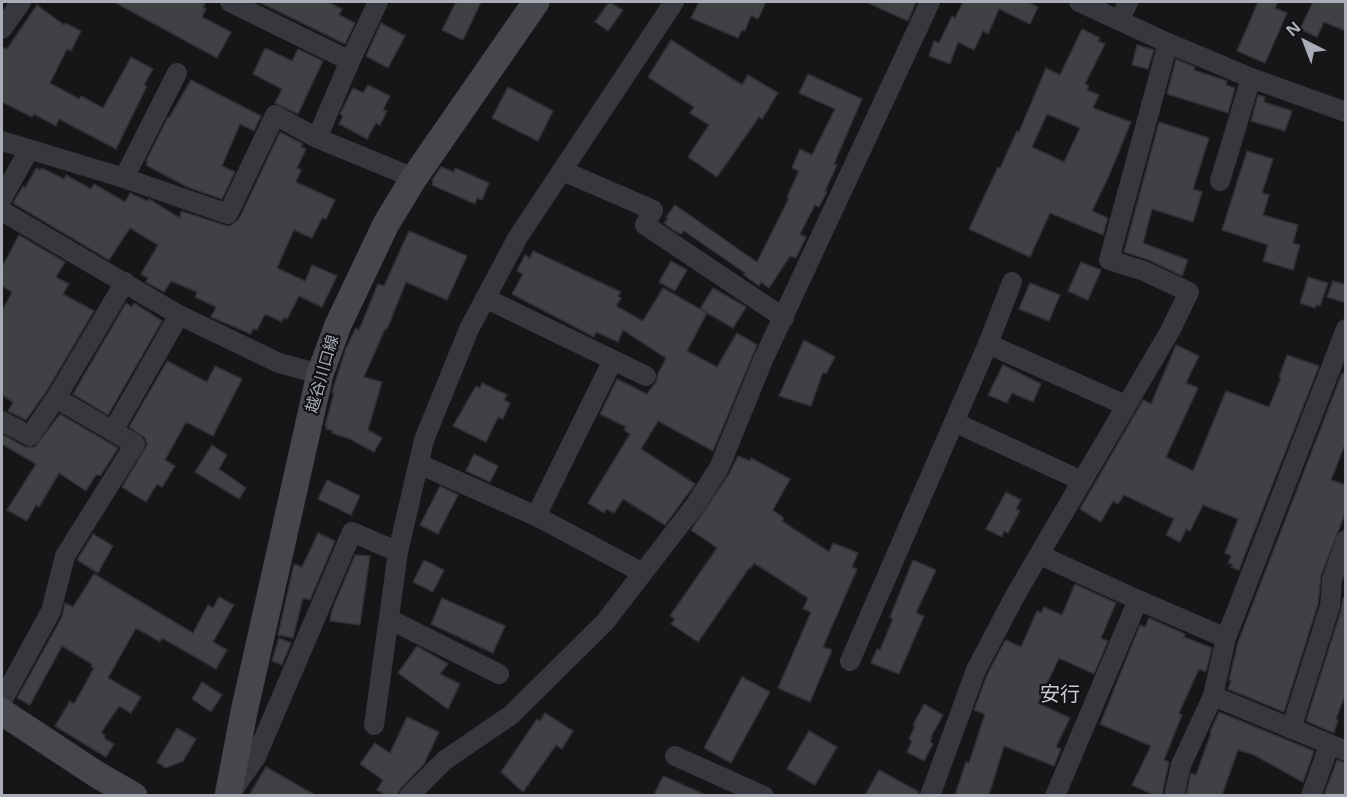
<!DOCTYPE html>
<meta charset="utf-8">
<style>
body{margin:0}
#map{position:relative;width:1347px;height:797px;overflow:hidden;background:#161618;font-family:"Noto Sans",sans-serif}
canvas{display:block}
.frame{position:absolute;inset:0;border:3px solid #a8adb8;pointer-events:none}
.north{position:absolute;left:1275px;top:12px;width:60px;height:60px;-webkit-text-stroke:4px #111113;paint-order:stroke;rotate:318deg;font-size:16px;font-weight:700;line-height:24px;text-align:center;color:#a8adb8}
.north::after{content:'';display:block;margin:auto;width:21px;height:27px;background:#a8adb8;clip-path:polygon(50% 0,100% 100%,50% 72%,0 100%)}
</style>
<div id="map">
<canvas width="1347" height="797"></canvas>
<div class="frame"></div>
<div class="north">N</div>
</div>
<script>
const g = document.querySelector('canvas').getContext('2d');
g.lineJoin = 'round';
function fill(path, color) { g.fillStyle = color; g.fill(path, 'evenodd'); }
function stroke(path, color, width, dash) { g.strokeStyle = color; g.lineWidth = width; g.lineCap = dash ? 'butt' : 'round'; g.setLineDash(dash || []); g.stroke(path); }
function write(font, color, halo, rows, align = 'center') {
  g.font = font + ' "Noto Sans","Noto Sans JP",sans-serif'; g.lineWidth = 4.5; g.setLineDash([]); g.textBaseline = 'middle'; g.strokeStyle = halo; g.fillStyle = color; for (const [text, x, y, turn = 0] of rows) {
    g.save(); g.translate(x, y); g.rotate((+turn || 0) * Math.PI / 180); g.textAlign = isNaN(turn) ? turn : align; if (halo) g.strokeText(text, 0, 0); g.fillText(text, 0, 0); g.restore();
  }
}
const building = new Path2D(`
 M114,2H206L203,7L206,9L202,17L231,32L217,58Z
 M259,2H328L342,9L339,15L355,23L345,44Z
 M456,2H481L463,40L442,30Z
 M609,2L623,10L608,31L595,22Z
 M699,2H766L758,19L751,16L745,31L742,30L738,38L691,18Z
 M866,2H916L908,21Z
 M963,2H1028L1038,7L1030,24L999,9L988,34L983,31L974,50L958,42L950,64L929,56L934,41L939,43L952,16L955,18Z
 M1258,2H1278L1275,8L1287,13L1265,63L1237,51Z
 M1313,2H1346V31L1324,22L1317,37L1300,29Z
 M37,5L64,25L65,23L81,31L71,51L67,49L50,83L79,99L81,96L103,108L131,57L153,69L144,85L147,86L116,149L59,119L56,126L34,114L32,117L2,102V47L7,49Z
 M381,23L405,36L388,68L366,56Z
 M1082,29L1100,38L1098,41L1105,44L1085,84L1089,86L1087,90L1099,95L1093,108L1131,122L1108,178L1092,211L1108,218L1103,235L1050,213L1030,257L969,229L998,167L1000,168L1017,131L1019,132L1046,68L1060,75ZM1047,114L1080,128L1064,162L1032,147Z
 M671,40L742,85L748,75L778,93L762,119L759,117L717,177L688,157L709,125L690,113L694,107L648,77Z
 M1137,45L1154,50L1148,69L1132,65Z
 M265,48L292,61L298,49L323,61L298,114L275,103L282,89L253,74Z
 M1176,59L1195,67L1194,70L1227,81L1226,85L1235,88L1228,113L1167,94Z
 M808,74L862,99L834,164L837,165L825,191L827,192L819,207L815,205L800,234L806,237L796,258L790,256L769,288L761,282L759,286L744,275L745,273L684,231L681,234L673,230L664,223L668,219L666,217L675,205L757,262L789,198L787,197L799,171L792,168L800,149L812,155L835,109L799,93Z
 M191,80L261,116L254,131L240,124L222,166L235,172L222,199L187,187L146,165L148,162L146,161L168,117L169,118Z
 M368,85L390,96L383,110L387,111L380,125L376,123L367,139L339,124L343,116L340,114L353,88L363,93Z
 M508,87L553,111L538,141L492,118Z
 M1258,95L1265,97L1264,102L1292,111L1285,131L1251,121Z
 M1159,122L1209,138L1193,189L1202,192L1193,222L1152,209L1143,243L1188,260L1182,276L1149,260L1124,252Z
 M280,132L303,144L301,147L306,149L297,168L301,170L296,182L335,200L326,219L322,218L312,238L294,230L277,268L305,281L312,265L337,276L322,307L299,296L287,319L284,317L282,322L265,314L257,330L253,329L251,334L211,317L216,307L195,297L197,292L171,281L164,292L146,282L148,278L141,274L158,245L130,228L109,260L13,203L23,186L25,188L36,168L40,170L42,168L64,179L66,175L91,189L94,184L125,202L130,193L147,201L149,199L180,218L181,211L224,225L230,226L239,219Z
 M1247,151L1273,159L1262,193L1269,195L1263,215L1298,225L1293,243L1300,245L1293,270L1263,261L1268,245L1222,230Z
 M441,167L454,172L455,168L489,183L482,200L477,198L475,204L432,185L433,181L432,180Z
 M409,231L467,256L447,300L406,282L387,329H385L364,377L382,382L368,430L382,438L374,452L350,439L332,433L333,431L326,429L327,426H325L334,393L332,392L346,348L356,328L359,330L378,284L384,286Z
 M19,235L65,262L56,277L69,284L63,294L94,311L46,392L26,420L8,411L13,402L2,395V311L12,292L2,286V267Z
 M533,251L621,292L618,296L621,298L616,306L643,321L663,288L707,313L687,351L717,367L737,333L757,345L713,451L658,421L641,449L695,484L665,525L623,499L614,513L606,509L604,513L588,503L630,434L624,430L626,427L600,414L617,379L647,394L656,382L658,374L666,358L623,330L618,342L596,332L594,337L512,294L523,274L517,271L525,255L530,258Z
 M671,261L687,270L675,291L659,282Z
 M1081,262L1101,270L1088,300L1068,291Z
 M1308,277L1328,283L1320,306L1316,305L1315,308L1300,303Z
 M1333,281L1346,285V303L1327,297Z
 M1030,283L1060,295L1049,321L1019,309Z
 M713,288L746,307L733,328L700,309Z
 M126,303L132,307L134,303L162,321L108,415L73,394Z
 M804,340L835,357L826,374L823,372L811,406L779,396Z
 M1176,345L1199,356L1186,383L1198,388L1166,457L1193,471L1226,391L1269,407L1281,378L1279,377L1287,355L1319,366L1239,570L1231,567L1233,564L1228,563L1231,556L1225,553L1238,519L1203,505L1190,531L1186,529L1180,542L1166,535L1174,519L1124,495L1118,504L1113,501L1101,522L1080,509L1143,400L1151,404Z
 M167,361L207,382L215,366L242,379L213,436L186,422L165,460L175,466L162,487L157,484L146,502L122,487L147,445L145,438L129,427Z
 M1003,365L1041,384L1033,402L1012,393L1007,403L988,395Z
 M1342,373L1346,375V442L1331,480L1346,485V511L1321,576L1318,604L1284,712L1228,689L1231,681L1229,680L1238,642Z
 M482,383L507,395L504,400L510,403L503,419L498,417L486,442L453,426L476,386L480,388Z
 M60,414L118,448L101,475H96L86,491L59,473L39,507L36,505L27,521L7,510L36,464L2,444V434L25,447H35Z
 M212,445L227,455L219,469L246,488L239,499L195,472Z
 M474,454L498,466L490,482L466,471Z
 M738,456L750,461L751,458L790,479L773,510L784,518L782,521L829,552L833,543L858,553L852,567L857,569L823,647L832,650L810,702L778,688L811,612L803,609L808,598L754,563L750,569L749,568L698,642L671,624L675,619L670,616L717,548L691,530L729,474Z
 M327,480L360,496L351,515L318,499Z
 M440,486L458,495L438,534L420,525Z
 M1006,492L1021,500L1016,509L1020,511L1008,533L1004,531L1002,537L986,529Z
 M318,533L335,541L310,600L303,598L293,638L278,635L294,564L302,567Z
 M93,534L113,546L98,573L77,560Z
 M355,555L370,556L360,625L330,621L332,610Z
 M424,560L444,570L433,592L413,582Z
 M913,560L936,570L916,613L924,616L899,674L871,663L877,649L880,650L893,619L890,617Z
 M94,574L193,633L208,605L213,608L219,597L234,605L213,642L227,650L216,669L162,638L160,642L136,628L108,678L141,697L131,713L119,706L101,733L105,735L104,738L114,744L106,757L55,726L70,701L74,704L94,668L91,667L92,664L62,646L30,705L17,698L62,617L65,603L73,607Z
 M1075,584L1116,603L1101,638L1108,641L1094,674L1059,658L1038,703L1070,718L1056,747L1061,749L1054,766L1004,746L989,795H955L966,762L969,763L985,714L974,710L987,675L1003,644L1006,640L1021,647L1037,611L1041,613L1044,607L1062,615Z
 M442,598L505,626L493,653L431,624Z
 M1343,598L1346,599V693L1336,719L1338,720L1334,733L1306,721L1341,610Z
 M1149,618L1185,634L1184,637L1212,648L1206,672L1199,669L1179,713L1182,715L1164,760L1169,762L1162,795H1154L1132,785L1151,746L1100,724L1140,625L1145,627Z
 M279,638L291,643L282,665L272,661Z
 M417,646L448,664L440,674L460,684L448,709L398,673Z
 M742,677L770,692L731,763L704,748Z
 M202,682L222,695L211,712L192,699Z
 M924,704L943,715L931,737L932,738L930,742L933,744L924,761L907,752L912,741L909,739L915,726L913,725Z
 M1219,712L1314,751L1303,782L1254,755L1238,750L1222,795H1186L1191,773L1196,775L1211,733L1210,732Z
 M545,713L573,731L562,749L556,745L523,792L501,772L537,719L540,721Z
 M407,717L439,732L424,764L401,788L397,795H386L377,790L383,780L360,764L375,743L390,753Z
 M177,728L196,739L183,761L166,768L157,762Z
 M809,731L837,747L815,785L787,769Z
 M1337,760L1346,763V795H1324Z
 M266,767L315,795H249Z
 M879,770L919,792L918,795H865Z
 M663,776L706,795H654Z`);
const minor = new Path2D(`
 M230,2L350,61L317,138
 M1079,2L1168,43L1251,78L1346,112
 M1120,19L1128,2
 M2,29L21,2
 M350,61L378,2
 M2,141L124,178L228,214L275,115L317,138L414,178
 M563,171L653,210L645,225L784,318
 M124,178L177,73
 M1220,181L1251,78
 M2,198L29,150
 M2,211L179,315L279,363L320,374
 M485,298L646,376
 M988,344L1125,405
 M2,421L30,436L56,398L125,282
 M954,422L1082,481
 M113,431L179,315
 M419,464L536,516L643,573
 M536,516L613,360
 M1040,555L1138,600
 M389,619L499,674
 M850,661L988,344L1012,282
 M1213,696L1346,751
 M2,701L51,611L65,556L135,444L56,398
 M374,725L398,552
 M1291,729L1330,606L1332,580L1346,540
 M675,756L764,796
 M232,791L256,757L352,532L398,552L424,440L469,329L518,237L674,2
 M409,796L445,760L511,715L605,622L696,504L719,468L763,360L930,2
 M930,796L976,670L1016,594L1170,331L1189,292L1144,271L1109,260L1168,43
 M1055,796L1138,600L1226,638
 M1174,796L1181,765L1213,696L1226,638L1346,329
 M1311,796L1329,746`);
const secondary = new Path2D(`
 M2,712L96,774L134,796
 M228,796L244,712L320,374L338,325L386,224L414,178L536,2`);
const streetNames = [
 ["越谷川口線",323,374,-74]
];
const quarterNames = [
 ["安行",1060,695]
];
fill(building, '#404145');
stroke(building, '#303034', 1.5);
stroke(minor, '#37383d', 20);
stroke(secondary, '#45474d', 27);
write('16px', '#a8adb8', '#111113', streetNames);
write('20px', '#c9ccd4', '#111113', quarterNames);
</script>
